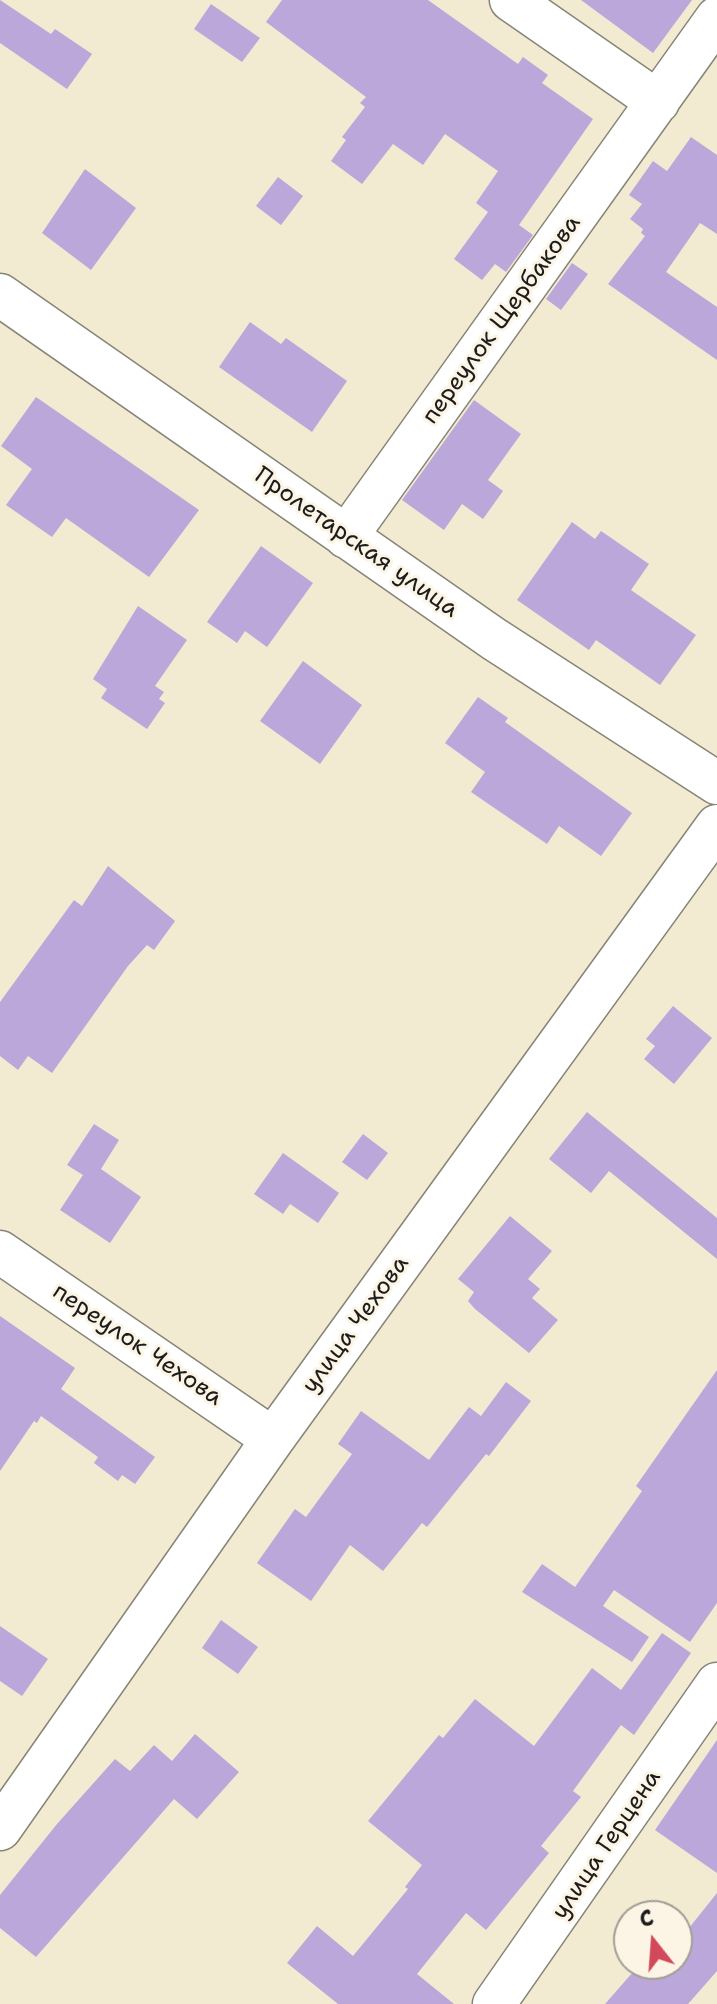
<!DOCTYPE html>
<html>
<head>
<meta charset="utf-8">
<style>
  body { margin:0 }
  #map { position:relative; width:717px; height:2004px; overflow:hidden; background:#f2ebd2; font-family:"Shantell Sans",sans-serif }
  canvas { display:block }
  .north { position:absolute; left:613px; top:1900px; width:80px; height:80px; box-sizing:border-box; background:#fcf5e5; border:2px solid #a29e95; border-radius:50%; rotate:343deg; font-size:22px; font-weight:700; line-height:32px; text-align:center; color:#1c1c1c }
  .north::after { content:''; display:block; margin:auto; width:28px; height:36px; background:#d1495b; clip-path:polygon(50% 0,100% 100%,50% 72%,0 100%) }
</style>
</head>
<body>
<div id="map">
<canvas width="717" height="2004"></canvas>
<div class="north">С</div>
</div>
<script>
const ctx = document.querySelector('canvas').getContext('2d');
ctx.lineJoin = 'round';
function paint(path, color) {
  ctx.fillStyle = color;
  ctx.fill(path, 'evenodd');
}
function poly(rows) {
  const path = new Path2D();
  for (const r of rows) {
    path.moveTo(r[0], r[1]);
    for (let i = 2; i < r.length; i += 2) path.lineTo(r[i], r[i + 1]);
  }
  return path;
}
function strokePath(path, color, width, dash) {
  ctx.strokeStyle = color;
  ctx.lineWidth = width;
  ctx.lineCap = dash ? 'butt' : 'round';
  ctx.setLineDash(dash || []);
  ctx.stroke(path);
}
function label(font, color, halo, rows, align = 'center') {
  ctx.font = font + ' "Shantell Sans",sans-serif';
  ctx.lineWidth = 6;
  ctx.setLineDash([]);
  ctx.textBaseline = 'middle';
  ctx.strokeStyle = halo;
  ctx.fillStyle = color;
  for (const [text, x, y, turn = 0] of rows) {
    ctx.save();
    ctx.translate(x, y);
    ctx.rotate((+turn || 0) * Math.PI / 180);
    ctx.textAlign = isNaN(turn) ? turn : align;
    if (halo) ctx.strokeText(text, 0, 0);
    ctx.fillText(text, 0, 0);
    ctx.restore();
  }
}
const building = poly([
  [0,0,51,34,55,29,92,54,67,89,0,43],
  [282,0,428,0,518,64,523,57,548,75,542,83,593,119,519,225,533,235,506,272,495,264,482,280,454,259,488,212,476,203,498,171,445,134,423,165,393,144,362,184,331,161,346,140,342,137,365,107,360,103,366,97,266,22],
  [581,0,692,0,653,53],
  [211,4,260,38,242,62,194,29],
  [691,137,717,155,717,234,700,223,666,272,717,307,717,360,608,284,645,236,641,233,643,229,630,219,642,204,629,195,653,161,667,171],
  [85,169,136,208,91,270,42,233],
  [278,177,303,196,281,225,256,206],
  [572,263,588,274,561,310,546,299],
  [250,322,281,344,286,338,347,381,312,432,219,367],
  [36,397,199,510,149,577,66,518,52,537,6,505,32,469,1,446],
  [474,400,521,434,488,480,503,491,483,519,462,504,444,530,402,500],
  [572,522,595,539,601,531,649,564,631,590,696,635,660,685,596,640,589,650,517,600],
  [261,546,313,583,267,647,245,631,237,643,207,622],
  [138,606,187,640,155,686,164,692,159,699,165,703,147,729,101,698,107,689,93,679],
  [303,661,362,705,320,764,260,721],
  [478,697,508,718,505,722,632,813,601,856,559,826,547,844,471,792,485,772,445,743],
  [108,866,175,921,154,950,147,945,128,966,52,1073,28,1056,18,1070,0,1056,0,1002,74,900,82,906],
  [673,1006,712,1038,674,1084,644,1059,655,1046,646,1039],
  [587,1112,717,1218,717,1259,609,1171,591,1193,549,1159],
  [94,1124,119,1140,101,1169,141,1197,110,1243,60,1210,83,1175,67,1165],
  [363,1134,388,1153,367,1180,342,1162],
  [283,1153,339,1193,318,1223,290,1204,283,1214,254,1194],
  [510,1216,552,1251,528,1279,540,1289,532,1298,558,1320,529,1353,475,1309,468,1301,474,1292,458,1279],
  [0,1316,75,1368,61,1389,155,1457,135,1484,122,1475,118,1481,94,1463,98,1457,41,1416,37,1423,34,1421,0,1471],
  [717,1370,717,1603,690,1642,614,1590,603,1606,649,1637,632,1662,522,1592,542,1564,575,1587,642,1491,636,1486],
  [506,1382,531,1401,489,1456,486,1454,427,1527,422,1523,383,1571,350,1545,311,1601,257,1563,295,1509,306,1517,352,1454,338,1444,361,1411,429,1460,469,1407,481,1416],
  [221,1620,258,1647,238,1674,202,1648],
  [0,1626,48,1659,22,1696,0,1681],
  [662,1633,691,1653,634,1735,621,1725,573,1791,581,1797,541,1846,549,1853,486,1930,466,1913,417,1974,454,2004,338,2004,287,1963,317,1926,353,1956,408,1889,405,1887,422,1865,368,1821,439,1735,443,1738,475,1699,534,1746,592,1668,621,1690],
  [195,1734,239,1772,197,1819,174,1799,36,1957,0,1928,0,1895,57,1824,115,1759,130,1771,154,1745,172,1761],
  [717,1740,717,1873,655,1830],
  [717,1893,717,1971,688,2004,605,2004,640,1964,677,1964,677,1943]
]);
const minor = poly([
  [511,0,658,102],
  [0,295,494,639,717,783],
  [346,537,717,18],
  [0,1252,273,1439],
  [0,1829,273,1439,717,826],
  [494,2004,717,1684]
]);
const streetNames = [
  ["переулок Щербакова",502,320,-54],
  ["Пролетарская улица",356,543,35],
  ["улица Чехова",356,1325,-54],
  ["переулок Чехова",137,1345,34],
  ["улица Герцена",607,1845,-56]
];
paint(building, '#bba7d9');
strokePath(minor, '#878477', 45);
strokePath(minor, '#fff', 42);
label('24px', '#1c1c1c', '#fcf5e5', streetNames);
</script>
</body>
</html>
